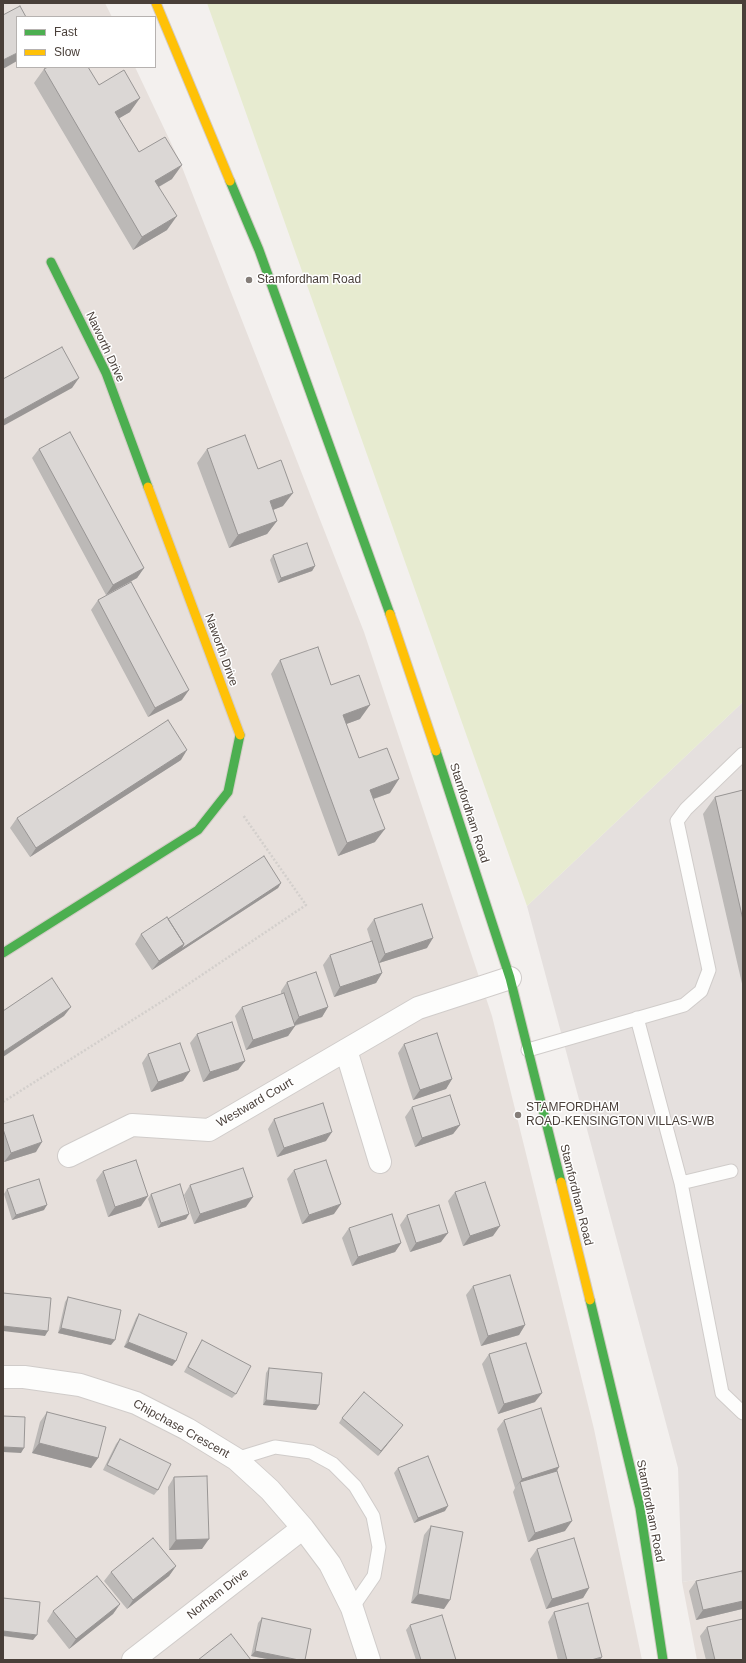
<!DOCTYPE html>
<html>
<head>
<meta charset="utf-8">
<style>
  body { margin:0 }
  #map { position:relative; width:746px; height:1663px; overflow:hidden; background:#f3f0ee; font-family:Arial,sans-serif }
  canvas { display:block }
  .frame { position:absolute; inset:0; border:4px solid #493f39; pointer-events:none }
  .legend { position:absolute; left:16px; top:16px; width:140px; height:52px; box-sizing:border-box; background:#fff; border:1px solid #b6b2b0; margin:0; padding:5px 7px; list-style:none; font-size:12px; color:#493f39 }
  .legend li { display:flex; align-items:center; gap:8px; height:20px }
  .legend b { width:20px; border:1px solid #b6b2b0 }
</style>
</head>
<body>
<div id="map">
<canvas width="746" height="1663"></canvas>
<div class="frame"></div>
<ul class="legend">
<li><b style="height:5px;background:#4caf50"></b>Fast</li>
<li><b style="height:5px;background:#ffc107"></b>Slow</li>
</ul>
</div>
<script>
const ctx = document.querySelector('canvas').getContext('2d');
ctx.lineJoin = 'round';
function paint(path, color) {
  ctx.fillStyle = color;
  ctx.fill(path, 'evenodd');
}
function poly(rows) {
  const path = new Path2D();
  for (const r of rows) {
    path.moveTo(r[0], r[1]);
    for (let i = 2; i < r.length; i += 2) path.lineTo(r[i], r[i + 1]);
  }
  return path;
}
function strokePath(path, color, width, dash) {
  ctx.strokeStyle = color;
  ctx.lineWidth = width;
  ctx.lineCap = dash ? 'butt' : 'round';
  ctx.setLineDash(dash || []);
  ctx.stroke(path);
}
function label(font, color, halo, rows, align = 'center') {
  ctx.font = font + ' Arial,sans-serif';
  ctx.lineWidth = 3;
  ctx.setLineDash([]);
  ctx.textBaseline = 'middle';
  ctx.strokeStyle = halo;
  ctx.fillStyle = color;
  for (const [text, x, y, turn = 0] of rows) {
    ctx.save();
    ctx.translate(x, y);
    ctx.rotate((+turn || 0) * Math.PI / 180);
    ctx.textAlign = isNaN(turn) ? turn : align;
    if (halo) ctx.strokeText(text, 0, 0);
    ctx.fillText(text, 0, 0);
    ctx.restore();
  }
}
const residential = poly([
  [3,3,105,3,112,17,17,17,17,67,135,67,180,162,364,632,492,1016,594,1429,642,1660,3,1660],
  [743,1572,743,1660,697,1660,682,1582]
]);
const industrial = poly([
  [743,702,743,1572,682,1582,678,1468,527,906]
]);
const green = poly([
  [207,3,743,3,743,702,527,906]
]);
const path = poly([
  [3,1102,169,997,306,905,243,815]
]);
const lane = poly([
  [637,1018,681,1183,731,1171],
  [528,1050,684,1005,701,991,709,970,677,821,686,809,743,754],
  [681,1183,722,1393,743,1413],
  [236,1459,275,1447,311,1452,333,1464,355,1486,373,1516,379,1547,374,1576,352,1608]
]);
const street = poly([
  [346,1050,380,1162],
  [69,1156,132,1125,209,1130,418,1008,510,978],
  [3,1377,24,1377,80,1385,136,1403,187,1429,236,1459,270,1490,303,1528,330,1564,352,1608,369,1660],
  [133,1660,303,1528]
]);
const fast = poly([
  [230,181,259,250,390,614],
  [51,262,106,373,148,487],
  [436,751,510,978,561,1182],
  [3,953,198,830,228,792,240,735],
  [590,1300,640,1508,663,1660]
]);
const slow = poly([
  [156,3,230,181],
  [148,487,240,735],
  [390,614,436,751],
  [561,1182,590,1300]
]);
const wall = poly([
  [44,69,99,85,130,112,119,118,139,152,172,179,159,187,167,230,133,250,34,83],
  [39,449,144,568,137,578,106,595,32,458],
  [207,449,258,469,283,506,273,510,277,521,267,534,229,548,197,463],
  [273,555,315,566,312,571,278,583,270,560],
  [98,600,182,700,148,717,91,610],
  [280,660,331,685,360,719,346,724,359,758,390,793,374,799,375,842,338,856,271,674],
  [181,760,30,857,10,828,17,818],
  [743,790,743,988,703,814,715,797],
  [281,883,278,888,152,970,135,944,141,934,168,919],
  [374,919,427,948,379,963,382,973,376,983,334,997,323,965,330,955,371,942,367,929],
  [287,982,328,1007,322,1017,295,1026,288,1036,246,1050,235,1016,242,1007,281,994,281,991],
  [197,1034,245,1061,238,1070,203,1082,190,1043],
  [404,1044,452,1079,446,1089,413,1100,398,1053],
  [148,1054,190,1071,183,1081,151,1092,142,1063],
  [412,1107,460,1125,453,1134,415,1147,405,1117],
  [274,1119,326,1141,277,1157,268,1129],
  [3,1124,36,1152,4,1162,3,1159],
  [294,1170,334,1214,302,1224,287,1179],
  [103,1171,141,1206,108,1217,96,1180],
  [190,1185,246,1207,194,1224,184,1195],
  [7,1189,44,1210,12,1220,4,1194],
  [455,1192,493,1236,463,1246,448,1201],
  [151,1194,186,1219,158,1228,148,1199],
  [407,1215,441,1242,410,1252,400,1225],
  [349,1228,401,1243,395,1252,352,1266,342,1238],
  [473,1286,525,1325,519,1335,481,1346,466,1295],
  [68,1297,111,1345,58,1333,65,1302],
  [139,1314,176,1361,172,1366,124,1347,136,1318],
  [202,1340,236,1394,232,1398,184,1372,199,1345],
  [489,1354,535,1402,498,1414,482,1364],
  [269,1368,319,1405,316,1410,263,1405,266,1373],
  [47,1412,98,1458,91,1468,32,1453,40,1422],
  [342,1418,403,1425,378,1456,339,1423],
  [504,1420,559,1467,556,1472,565,1531,528,1542,513,1492,515,1488,497,1429],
  [120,1439,158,1490,154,1495,103,1470,116,1444],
  [398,1468,445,1511,414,1523,394,1473],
  [174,1477,202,1549,169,1550,168,1487],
  [431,1526,444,1609,411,1603,424,1535],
  [537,1549,589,1588,583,1598,546,1609,530,1559],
  [176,1566,169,1576,127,1609,104,1581,111,1572],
  [743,1577,743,1607,742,1609,696,1620,689,1591,696,1581],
  [120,1604,113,1614,69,1649,47,1621,53,1611],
  [554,1612,600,1660,558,1660,548,1622],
  [262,1618,305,1660,273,1660,251,1656,258,1623],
  [410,1625,456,1660,416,1660,406,1630],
  [707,1627,743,1660,706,1660,700,1636]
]);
const shadedWall = poly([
  [17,53,17,61,3,69,3,60],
  [140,98,130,112,106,126,115,112],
  [182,165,172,179,146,194,155,181],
  [177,216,167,230,133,250,142,237],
  [79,378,72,388,3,426,3,420],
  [293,493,283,506,260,515,270,501],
  [277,521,267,534,229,548,238,535],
  [315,566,312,571,278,583,281,578],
  [144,568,137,578,106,595,113,585],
  [189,690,182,700,148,717,155,708],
  [370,705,360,719,333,729,343,715],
  [187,750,181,760,30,857,36,848],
  [399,779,390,793,361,803,370,790],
  [385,829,375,842,338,856,347,843],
  [281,883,278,888,152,970,159,961,184,944],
  [433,938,427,948,379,963,385,954],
  [382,973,376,983,334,997,340,987],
  [71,1007,64,1016,3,1057,3,1052],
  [328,1007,322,1017,292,1026,299,1017],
  [295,1026,288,1036,246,1050,253,1040],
  [245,1061,238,1070,203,1082,210,1072],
  [190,1071,183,1081,151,1092,158,1082],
  [452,1079,446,1089,413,1100,420,1090],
  [460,1125,453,1134,415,1147,422,1138],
  [332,1132,326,1141,277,1157,284,1148],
  [42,1142,36,1152,4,1162,11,1153],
  [148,1196,141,1206,108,1217,115,1207],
  [253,1197,246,1207,194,1224,200,1214],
  [341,1204,334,1214,302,1224,309,1215],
  [47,1205,44,1210,12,1220,16,1215],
  [189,1214,186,1219,158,1228,161,1223],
  [500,1226,493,1236,463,1246,470,1236],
  [448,1233,441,1242,410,1252,416,1243],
  [401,1243,395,1252,352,1266,358,1257],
  [525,1325,519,1335,481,1346,488,1336],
  [3,1326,48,1331,45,1336,3,1331],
  [61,1328,115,1340,111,1345,58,1333],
  [128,1342,176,1361,172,1366,124,1347],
  [542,1393,535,1402,498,1414,504,1404],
  [266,1400,319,1405,316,1410,263,1405],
  [403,1425,399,1430,378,1456,381,1451],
  [39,1443,98,1458,91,1468,32,1453],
  [3,1447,24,1448,21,1453,3,1452],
  [559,1467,553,1477,520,1482,515,1488,522,1479],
  [448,1506,445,1511,414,1523,418,1518],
  [572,1521,565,1531,528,1542,535,1533],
  [209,1539,202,1549,169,1550,176,1540],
  [176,1566,169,1576,127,1609,133,1600],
  [589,1588,583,1598,546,1609,552,1599],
  [418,1594,450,1600,444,1609,411,1603],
  [743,1601,743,1607,742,1609,696,1620,703,1610],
  [120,1604,113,1614,69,1649,76,1639],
  [3,1631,37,1635,33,1640,3,1636],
  [255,1651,299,1660,273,1660,251,1656],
  [602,1657,600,1660,591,1660]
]);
const building = poly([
  [20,6,26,17,17,17,17,53,3,60,3,15,20,6],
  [48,67,88,67,99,85,124,70,140,98,115,112,139,152,165,137,182,165,155,181,177,216,142,237,44,69,48,67],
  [62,347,79,378,3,420,3,379,62,347],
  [70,432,144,568,113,585,39,449,70,432],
  [245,435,258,469,281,460,293,493,270,501,277,521,238,535,207,449,245,435],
  [307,543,315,566,281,578,273,555,307,543],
  [131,582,189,690,155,708,98,600,131,582],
  [318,647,331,685,359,675,370,705,343,715,359,758,387,748,399,779,370,790,385,829,347,843,280,660,318,647],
  [168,720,187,750,36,848,17,818,168,720],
  [743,790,743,920,715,797,743,790],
  [264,856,281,883,181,949,184,944,168,919,264,856],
  [422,904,433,938,385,954,374,919,422,904],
  [167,917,184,944,159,961,141,934,167,917],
  [372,941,382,973,340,987,330,955,372,941],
  [316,972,328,1007,299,1017,287,982,316,972],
  [52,978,71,1007,3,1052,3,1011,52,978],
  [284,993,295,1026,253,1040,242,1007,284,993],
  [232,1022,245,1061,210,1072,197,1034,232,1022],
  [437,1033,452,1079,420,1090,404,1044,437,1033],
  [180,1043,190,1071,158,1082,148,1054,180,1043],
  [450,1095,460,1125,422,1138,412,1107,450,1095],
  [323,1103,332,1132,284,1148,274,1119,323,1103],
  [33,1115,42,1142,11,1153,3,1129,3,1124,33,1115],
  [136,1160,148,1196,115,1207,103,1171,136,1160],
  [326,1160,341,1204,309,1215,294,1170,326,1160],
  [243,1168,253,1197,200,1214,190,1185,243,1168],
  [39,1179,47,1205,16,1215,7,1189,39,1179],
  [485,1182,500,1226,470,1236,455,1192,485,1182],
  [180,1184,189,1214,161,1223,151,1194,180,1184],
  [439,1205,448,1233,416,1243,407,1215,439,1205],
  [392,1214,401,1243,358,1257,349,1228,392,1214],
  [510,1275,525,1325,488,1336,473,1286,510,1275],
  [3,1293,51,1298,48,1331,3,1326,3,1293],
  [68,1297,121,1310,115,1340,61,1328,68,1297],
  [139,1314,187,1333,176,1361,128,1342,139,1314],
  [202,1340,251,1366,236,1394,188,1367,202,1340],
  [526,1343,542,1393,504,1404,489,1354,526,1343],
  [269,1368,322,1373,319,1405,266,1400,269,1368],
  [364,1392,403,1425,381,1451,342,1418,364,1392],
  [541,1408,559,1467,522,1479,504,1420,541,1408],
  [47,1412,106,1427,98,1458,39,1443,47,1412],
  [3,1416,25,1417,24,1448,3,1447,3,1416],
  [120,1439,171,1464,158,1490,107,1465,120,1439],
  [428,1456,448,1506,418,1518,398,1468,428,1456],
  [557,1471,572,1521,535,1533,520,1482,557,1471],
  [207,1476,209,1539,176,1540,174,1477,207,1476],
  [431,1526,463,1532,450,1600,418,1594,431,1526],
  [153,1538,176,1566,133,1600,111,1572,153,1538],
  [574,1538,589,1588,552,1599,537,1549,574,1538],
  [742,1571,743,1577,743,1601,703,1610,696,1581,742,1571],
  [97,1576,120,1604,76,1639,53,1611,97,1576],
  [3,1598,40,1602,37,1635,3,1631,3,1598],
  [588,1603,602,1657,591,1660,567,1660,554,1612,588,1603],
  [442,1615,456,1660,421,1660,410,1625,442,1615],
  [262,1618,311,1629,305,1660,299,1660,255,1651,262,1618],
  [743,1619,743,1660,715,1660,707,1627,743,1619],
  [231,1634,251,1660,198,1660,231,1634]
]);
const markers = [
  [249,280,4,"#847d78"],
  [518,1115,4,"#847d78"]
];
const poiNames = [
  ["Stamfordham Road",257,280],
  ["STAMFORDHAM",526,1108],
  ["ROAD-KENSINGTON VILLAS-W/B",526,1122]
];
const streetNames = [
  ["Naworth Drive",105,347,65],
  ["Naworth Drive",221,650,70],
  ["Stamfordham Road",469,813,72],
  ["Westward Court",255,1103,-30],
  ["Stamfordham Road",576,1195,76],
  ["Chipchase Crescent",181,1429,29],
  ["Stamfordham Road",650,1511,79],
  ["Norham Drive",218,1594,-38]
];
paint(residential, '#e7e0dc');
paint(industrial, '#e5e0de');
paint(green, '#e7ebd0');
strokePath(lane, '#d0ccca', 15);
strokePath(street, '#d0ccca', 24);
strokePath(fast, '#d3ccc6', 11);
strokePath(slow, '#d3ccc6', 11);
strokePath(path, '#d3cfcc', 2.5, [2, 2]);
strokePath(lane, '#fdfdfc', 13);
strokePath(street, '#fdfdfc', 22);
strokePath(fast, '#4caf50', 9);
strokePath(slow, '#ffc107', 9);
paint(wall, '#bcb9b7');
paint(shadedWall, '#999695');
paint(building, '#dbd7d5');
strokePath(building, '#999695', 1);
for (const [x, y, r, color] of markers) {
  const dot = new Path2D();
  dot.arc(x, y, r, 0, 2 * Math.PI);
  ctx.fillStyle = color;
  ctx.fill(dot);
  strokePath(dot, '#fff', 1.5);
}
label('12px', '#493f39', '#fff', poiNames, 'left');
label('12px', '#493f39', '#fff', streetNames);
</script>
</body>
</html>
